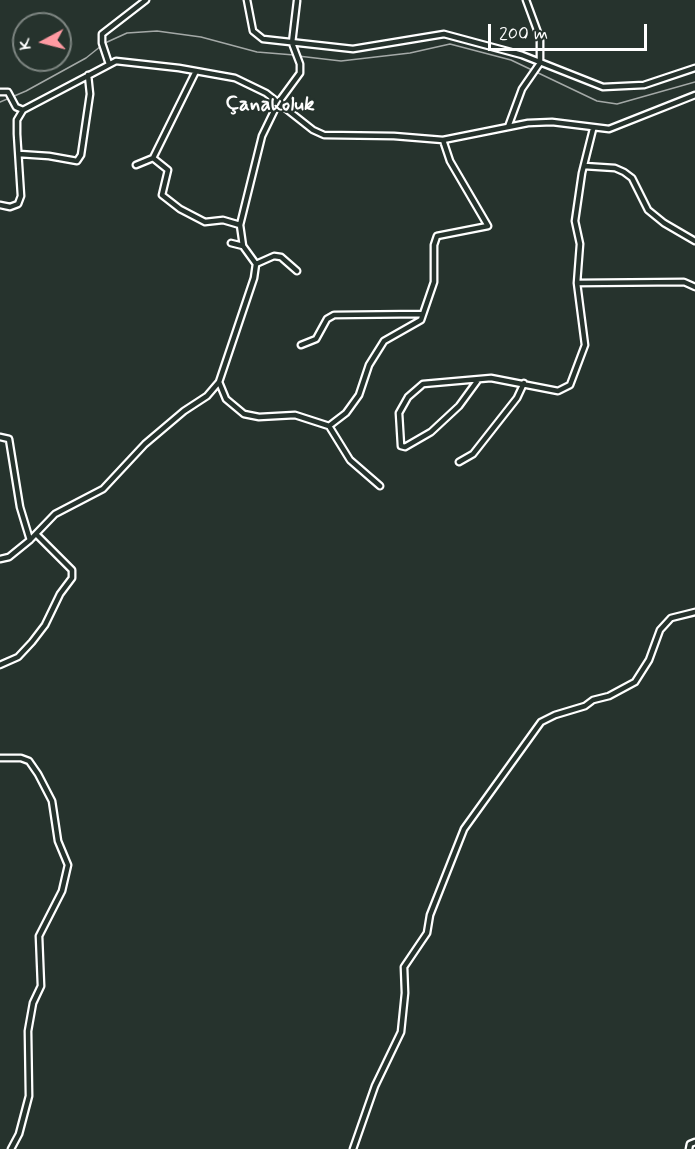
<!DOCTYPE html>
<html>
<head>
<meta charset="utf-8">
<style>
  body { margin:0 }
  #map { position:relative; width:695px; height:1149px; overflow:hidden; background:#26332d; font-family:Mynerve,sans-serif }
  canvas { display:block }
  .north { position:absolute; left:12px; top:12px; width:60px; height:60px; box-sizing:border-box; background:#26332d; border:2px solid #7d8581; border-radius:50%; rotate:263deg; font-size:16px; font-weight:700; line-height:24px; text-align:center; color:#fff }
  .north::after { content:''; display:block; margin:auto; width:21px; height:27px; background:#ff9aa2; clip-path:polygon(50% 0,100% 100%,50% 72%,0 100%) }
  .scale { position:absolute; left:488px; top:24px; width:159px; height:27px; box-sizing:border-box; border:3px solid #fff; border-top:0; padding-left:8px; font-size:18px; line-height:21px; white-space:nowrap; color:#fff; -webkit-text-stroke:4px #26332d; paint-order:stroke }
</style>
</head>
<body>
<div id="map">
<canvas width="695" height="1149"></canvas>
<div class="north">K</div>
<div class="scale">200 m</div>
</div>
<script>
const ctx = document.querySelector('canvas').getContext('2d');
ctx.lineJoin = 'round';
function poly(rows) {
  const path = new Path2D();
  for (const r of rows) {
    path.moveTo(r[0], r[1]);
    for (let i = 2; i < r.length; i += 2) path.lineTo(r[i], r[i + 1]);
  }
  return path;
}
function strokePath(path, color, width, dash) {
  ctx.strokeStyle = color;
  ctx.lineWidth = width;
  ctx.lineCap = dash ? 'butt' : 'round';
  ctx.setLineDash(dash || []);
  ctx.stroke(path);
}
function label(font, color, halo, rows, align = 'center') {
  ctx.font = font + ' Mynerve,sans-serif';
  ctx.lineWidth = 4.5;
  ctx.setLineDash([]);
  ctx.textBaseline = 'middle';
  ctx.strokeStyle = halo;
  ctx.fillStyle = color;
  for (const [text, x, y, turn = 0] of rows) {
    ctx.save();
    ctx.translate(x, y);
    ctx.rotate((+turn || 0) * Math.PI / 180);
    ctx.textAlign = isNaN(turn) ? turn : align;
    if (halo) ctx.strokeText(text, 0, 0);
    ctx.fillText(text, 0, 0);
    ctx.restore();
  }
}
const stream = poly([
  [105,43,127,33,157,31,201,37,257,52,294,55],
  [298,56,341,61,410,53,450,44,511,60,597,101,617,104,695,82],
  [0,102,26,91,86,58,101,46]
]);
const minor = poly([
  [247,0,253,31,263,39,353,49,444,34,522,55,603,87,644,85,695,68],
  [109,64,102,43,102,34,146,0],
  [196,71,153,158,168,170,162,195,180,209,205,222,223,220,240,225],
  [0,92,8,92,16,107,23,110],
  [508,127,522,89,540,63,540,38,526,0],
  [19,154,49,156,77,161,81,155,90,94,88,75],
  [136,165,153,158],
  [584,166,615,168,624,172,632,178,648,210,664,223,695,241],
  [0,205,10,207,18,204,21,196,17,134,17,120,23,110,116,61,179,68,235,78,266,93,313,130,324,135,394,136,443,140,528,123,552,122,609,129,695,95],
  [231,243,243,246],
  [256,264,274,256,281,257,297,271],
  [577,283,684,282,695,287],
  [301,345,316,339,327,319,334,315,423,314],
  [478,380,459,406,431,432,405,447,401,446,399,413,408,397,423,384,491,378,558,391,570,385,585,345,577,283,580,244,575,221,582,173,593,129],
  [219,382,226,399,244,414,259,417,295,415,329,426,350,460,380,486],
  [329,426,346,413,359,395,369,365,384,341,421,320,434,282,434,245,437,236,488,226,450,161,443,140],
  [0,437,9,439,20,507,30,540],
  [459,462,473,454,517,398,524,383],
  [0,559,9,557,30,540,55,514,103,489,145,444,184,411,207,396,219,382,254,278,256,264,243,246,240,225,262,136,278,103,300,73,300,64,292,43,297,1],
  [0,665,18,657,32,642,45,625,60,594,72,578,72,570,36,534],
  [0,758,21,758,29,761,38,774,52,801,58,841,68,865,62,891,39,936,41,986,33,1003,28,1031,29,1096,19,1134,11,1149],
  [353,1149,375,1086,401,1032,405,993,404,967,427,933,430,915,464,829,541,722,555,715,585,706,593,700,609,696,635,682,649,660,660,630,671,618,695,612],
  [689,1149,690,1144,695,1142]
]);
const quarterNames = [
  ["Çanakoluk",270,106]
];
strokePath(stream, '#a4a9a7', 1.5);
strokePath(minor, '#fff', 9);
strokePath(minor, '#26332d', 4.5);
label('bold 21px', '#fff', '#26332d', quarterNames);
</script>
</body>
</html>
